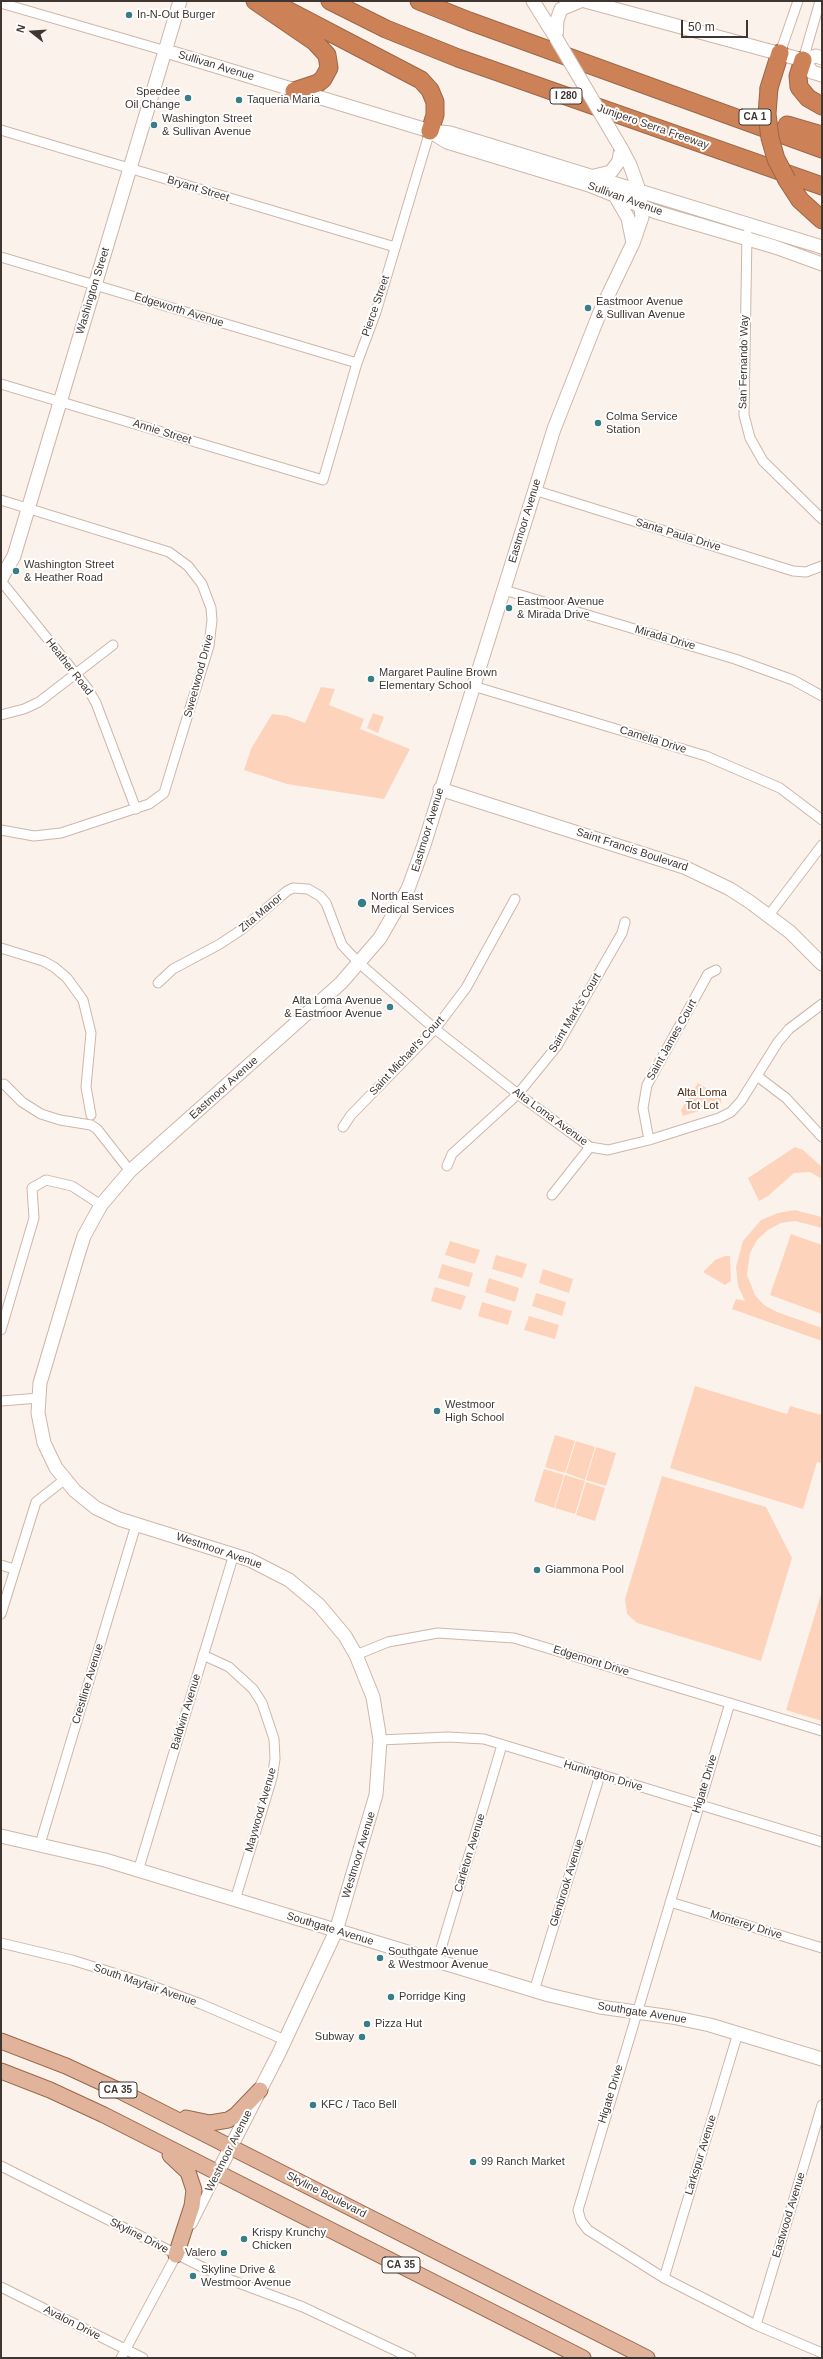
<!DOCTYPE html>
<html>
<head>
<meta charset="utf-8">
<style>
  body { margin:0 }
  #map { position:relative; width:823px; height:2359px; overflow:hidden; background:#fcf2ec; font-family:Helvetica,sans-serif }
  canvas { display:block }
  .frame { position:absolute; inset:0; border:2px solid #403631; pointer-events:none }
  .north { position:absolute; left:12px; top:12px; width:40px; height:40px; -webkit-text-stroke:3px #fff; paint-order:stroke; rotate:287deg; font-size:11px; font-weight:700; line-height:16px; text-align:center; color:#403631 }
  .north::after { content:''; display:block; margin:auto; width:14px; height:18px; background:#403631; clip-path:polygon(50% 0,100% 100%,50% 72%,0 100%) }
  .scale { position:absolute; left:681px; top:20px; width:67px; height:18px; box-sizing:border-box; border:2px solid #403631; border-top:0; padding-left:5px; font-size:12px; line-height:14px; white-space:nowrap; color:#403631; -webkit-text-stroke:3px #fff; paint-order:stroke }
</style>
</head>
<body>
<div id="map">
<canvas width="823" height="2359"></canvas>
<div class="frame"></div>
<div class="north">N</div>
<div class="scale">50 m</div>
</div>
<script>
const ctx = document.querySelector('canvas').getContext('2d');
ctx.lineJoin = 'round';
function paint(path, color) {
  ctx.fillStyle = color;
  ctx.fill(path, 'evenodd');
}
function poly(rows) {
  const path = new Path2D();
  for (const r of rows) {
    path.moveTo(r[0], r[1]);
    for (let i = 2; i < r.length; i += 2) path.lineTo(r[i], r[i + 1]);
  }
  return path;
}
function strokePath(path, color, width, dash) {
  ctx.strokeStyle = color;
  ctx.lineWidth = width;
  ctx.lineCap = dash ? 'butt' : 'round';
  ctx.setLineDash(dash || []);
  ctx.stroke(path);
}
function label(font, color, halo, rows, align = 'center') {
  ctx.font = font + ' Helvetica,sans-serif';
  ctx.lineWidth = 4;
  ctx.setLineDash([]);
  ctx.textBaseline = 'middle';
  ctx.strokeStyle = halo;
  ctx.fillStyle = color;
  for (const [text, x, y, turn = 0] of rows) {
    ctx.save();
    ctx.translate(x, y);
    ctx.rotate((+turn || 0) * Math.PI / 180);
    ctx.textAlign = isNaN(turn) ? turn : align;
    if (halo) ctx.strokeText(text, 0, 0);
    ctx.fillText(text, 0, 0);
    ctx.restore();
  }
}
const green = poly([
  [321,687,335,689,329,705,364,719,360,729,410,749,384,799,287,784,244,770,251,749,272,714,287,716,305,723],
  [373,713,384,717,378,733,367,728],
  [698,1083,721,1097,721,1104,683,1116,681,1110],
  [795,1147,803,1150,822,1167,822,1179,810,1172,794,1173,768,1196,759,1201,748,1178],
  [795,1210,822,1217,822,1228,795,1221,781,1223,768,1230,757,1240,750,1253,747,1275,755,1295,764,1305,777,1312,822,1328,822,1341,732,1309,736,1299,745,1301,738,1286,736,1267,743,1241,761,1220,778,1213],
  [791,1234,822,1245,822,1314,770,1295],
  [450,1241,480,1250,475,1264,445,1255],
  [496,1255,527,1264,522,1278,492,1269],
  [725,1256,730,1256,731,1281,725,1285,703,1272,715,1260],
  [442,1264,473,1273,469,1287,438,1278],
  [543,1269,573,1279,569,1293,539,1283],
  [489,1278,519,1288,515,1302,485,1292],
  [435,1287,466,1296,461,1310,431,1301],
  [536,1293,566,1302,562,1316,532,1306],
  [482,1302,512,1311,508,1325,478,1316],
  [529,1316,559,1325,555,1339,524,1330],
  [695,1386,787,1414,790,1406,822,1415,822,1459,821,1463,817,1462,803,1509,670,1468],
  [555,1435,575,1441,565,1473,545,1467],
  [576,1441,595,1447,585,1480,566,1473],
  [596,1447,616,1453,606,1486,586,1480],
  [544,1469,564,1475,554,1508,534,1501],
  [565,1475,585,1481,575,1514,555,1508],
  [662,1476,766,1507,792,1558,761,1661,637,1623,627,1614,625,1599],
  [586,1482,605,1488,595,1521,576,1515],
  [822,1591,822,1721,786,1710]
]);
const street = poly([
  [1,3,166,51],
  [780,53,798,1],
  [803,60,820,1],
  [1,130,395,247],
  [747,234,744,415,750,438,763,461,822,519],
  [1,257,357,363],
  [1,384,323,480,357,363,376,312,430,131],
  [534,490,793,571,806,572,822,566],
  [1,500,169,552,188,566,202,584,211,608,212,620,209,646,164,793,149,804,61,833,34,836,1,830],
  [1,581,88,689,96,703,136,809],
  [504,590,735,659,793,680,822,696],
  [473,686,706,756,780,788,822,820],
  [1,715,24,709,39,702,113,645],
  [769,915,822,845],
  [1,948,43,961,54,967,67,978,83,1000,91,1033,86,1087,91,1115],
  [158,983,173,969,220,944,241,930,287,891,293,888,308,889,320,896,326,903,342,945,359,963,435,1029,518,1094,590,1147,608,1150,649,1140,719,1118,731,1112,741,1101,778,1042,789,1029,822,1004],
  [757,1076,786,1098,822,1137],
  [4,1084,22,1102,41,1114,60,1120,91,1125,97,1129,130,1171],
  [343,1127,351,1115,435,1029,466,988,515,899],
  [649,1140,643,1108,647,1085,708,974,716,970],
  [447,1166,452,1154,518,1094,557,1046,622,933,625,922],
  [552,1195,590,1147],
  [1,1330,34,1218,32,1188,46,1180,72,1186,101,1205],
  [1,1401,39,1398],
  [1,1565,14,1569],
  [1,1614,36,1502,64,1480],
  [203,1655,229,1667,253,1689,262,1703,274,1739,275,1759,272,1778,235,1900],
  [356,1655,388,1642,438,1633,514,1638,822,1731],
  [730,1703,578,2210,581,2221,588,2230,664,2278,756,2325,822,2353],
  [380,1740,448,1737,484,1739,822,1842],
  [40,1844,136,1525],
  [138,1871,234,1554],
  [670,1902,822,1948],
  [1,1943,72,1960,139,1981,201,2004,285,2040],
  [437,1962,502,1745],
  [534,1991,600,1775],
  [1,2166,220,2276,303,2307,411,2358],
  [192,2224,218,2172],
  [664,2278,738,2033],
  [1,2287,143,2358],
  [756,2325,822,2105],
  [121,2358,178,2252]
]);
const secondary = poly([
  [533,1,556,38],
  [585,1,803,60,816,56,822,58],
  [556,38,557,20,561,9,580,1],
  [166,51,430,131,450,133,822,247],
  [803,60,812,72,822,75],
  [431,132,447,142,589,185,656,212,775,247,822,264],
  [594,176,611,172,619,161,621,148],
  [614,194,628,218,633,243],
  [1,579,14,556,180,1],
  [440,789,684,867,730,889,750,902,790,932,822,964],
  [1,1836,105,1860,549,1995,600,2007,672,2017,710,2025,822,2059],
  [218,2172,279,2053,336,1931,376,1795,380,1740,373,1697,356,1655,345,1636,319,1605,289,1580,250,1560,119,1519,96,1508,75,1491,56,1468,44,1443,38,1413,40,1383,78,1255,84,1236,101,1205,130,1171,341,983,380,938,408,889,424,845,554,429,600,312,633,243,642,217,639,190,630,165,621,148]
]);
const primary = poly([
  [1,2041,66,2066,120,2091,647,2358],
  [1,2071,50,2090,104,2115,583,2358],
  [186,2118,210,2123,228,2120,236,2115,260,2090],
  [170,2155,188,2172,194,2190,192,2206,176,2255]
]);
const highway = poly([
  [255,1,315,42,327,55,329,68,323,79,318,83,294,91],
  [270,1,421,80,430,90,435,102,435,115,430,131],
  [330,1,386,29,458,58,822,186],
  [419,1,469,21,822,149],
  [803,60,798,76,799,87,808,98,822,106],
  [769,88,780,53],
  [787,125,822,135],
  [787,180,800,200,822,220]
]);
const secondaryBridge = poly([
  [556,38,621,148]
]);
const highwayBridge = poly([
  [769,88,767,114,770,138,776,159,787,180]
]);
const markers = [
  [129,15,4,"#377e86"],
  [188,98,4,"#377e86"],
  [239,100,4,"#377e86"],
  [154,125,4,"#377e86"],
  [588,308,4,"#377e86"],
  [598,423,4,"#377e86"],
  [16,571,4,"#377e86"],
  [509,608,4,"#377e86"],
  [371,679,4,"#377e86"],
  [362,903,5,"#377e86"],
  [390,1007,4,"#377e86"],
  [437,1411,4,"#377e86"],
  [537,1570,4,"#377e86"],
  [380,1958,4,"#377e86"],
  [391,1997,4,"#377e86"],
  [367,2024,4,"#377e86"],
  [362,2037,4,"#377e86"],
  [313,2105,4,"#377e86"],
  [473,2162,4,"#377e86"],
  [244,2239,4,"#377e86"],
  [224,2253,4,"#377e86"],
  [193,2276,4,"#377e86"]
];
const shields = [
  [566,96,32],
  [755,117,32],
  [118,2090,38],
  [401,2265,38]
];
const shieldNames = [
  ["I 280",566,96],
  ["CA 1",755,117],
  ["CA 35",118,2090],
  ["CA 35",401,2265]
];
const poiNames = [
  ["In-N-Out Burger",137,15],
  ["Speedee",180,92,"right"],
  ["Oil Change",180,105,"right"],
  ["Taqueria Maria",247,100],
  ["Washington Street",162,119],
  ["& Sullivan Avenue",162,132],
  ["Eastmoor Avenue",596,302],
  ["& Sullivan Avenue",596,315],
  ["Colma Service",606,417],
  ["Station",606,430],
  ["Washington Street",24,565],
  ["& Heather Road",24,578],
  ["Eastmoor Avenue",517,602],
  ["& Mirada Drive",517,615],
  ["Margaret Pauline Brown",379,673],
  ["Elementary School",379,686],
  ["North East",371,897],
  ["Medical Services",371,910],
  ["Alta Loma Avenue",382,1001,"right"],
  ["& Eastmoor Avenue",382,1014,"right"],
  ["Westmoor",445,1405],
  ["High School",445,1418],
  ["Giammona Pool",545,1570],
  ["Southgate Avenue",388,1952],
  ["& Westmoor Avenue",388,1965],
  ["Porridge King",399,1997],
  ["Pizza Hut",375,2024],
  ["Subway",354,2037,"right"],
  ["KFC / Taco Bell",321,2105],
  ["99 Ranch Market",481,2162],
  ["Krispy Krunchy",252,2233],
  ["Chicken",252,2246],
  ["Valero",216,2253,"right"],
  ["Skyline Drive &",201,2270],
  ["Westmoor Avenue",201,2283]
];
const streetNames = [
  ["Sullivan Avenue",216,66,17],
  ["Junipero Serra Freeway",653,127,19],
  ["Bryant Street",198,189,17],
  ["Sullivan Avenue",625,199,20],
  ["Washington Street",93,291,-73],
  ["Pierce Street",376,306,-71],
  ["Edgeworth Avenue",179,310,17],
  ["San Fernando Way",744,362,-89],
  ["Annie Street",162,432,17],
  ["Eastmoor Avenue",525,521,-73],
  ["Santa Paula Drive",678,535,17],
  ["Mirada Drive",665,638,16],
  ["Heather Road",69,667,52],
  ["Sweetwood Drive",199,676,-75],
  ["Camelia Drive",653,740,17],
  ["Eastmoor Avenue",428,830,-73],
  ["Saint Francis Boulevard",632,850,18],
  ["Zita Manor",261,913,-40],
  ["Saint Mark's Court",575,1013,-59],
  ["Saint James Court",672,1040,-61],
  ["Saint Michael's Court",407,1056,-47],
  ["Eastmoor Avenue",224,1088,-42],
  ["Alta Loma Avenue",550,1117,36],
  ["Westmoor Avenue",219,1551,19],
  ["Edgemont Drive",591,1661,17],
  ["Crestline Avenue",88,1684,-73],
  ["Baldwin Avenue",186,1712,-73],
  ["Huntington Drive",603,1776,17],
  ["Higate Drive",705,1784,-73],
  ["Maywood Avenue",261,1810,-74],
  ["Carleton Avenue",470,1853,-73],
  ["Westmoor Avenue",359,1855,-73],
  ["Glenbrook Avenue",567,1883,-73],
  ["Monterey Drive",746,1925,17],
  ["Southgate Avenue",330,1929,17],
  ["South Mayfair Avenue",145,1985,19],
  ["Southgate Avenue",642,2013,9],
  ["Higate Drive",611,2094,-73],
  ["Westmoor Avenue",229,2151,-63],
  ["Larkspur Avenue",701,2155,-73],
  ["Skyline Boulevard",326,2195,27],
  ["Eastwood Avenue",789,2215,-73],
  ["Skyline Drive",139,2236,27],
  ["Avalon Drive",72,2323,27]
];
const parkNames = [
  ["Alta Loma",702,1093],
  ["Tot Lot",702,1106]
];
paint(green, '#fed3bc');
strokePath(street, '#ceb6a9', 11);
strokePath(secondary, '#ceb6a9', 15);
strokePath(primary, '#9b6749', 17);
strokePath(highway, '#9b6749', 19);
strokePath(street, '#fff', 9);
strokePath(secondary, '#fff', 13);
strokePath(primary, '#e0b39a', 15);
strokePath(highway, '#cc8156', 17);
strokePath(secondaryBridge, '#ceb6a9', 15, []);
strokePath(highwayBridge, '#9b6749', 19, []);
strokePath(secondaryBridge, '#fff', 13);
strokePath(highwayBridge, '#cc8156', 17);
for (const [x, y, r, color] of markers) {
  const dot = new Path2D();
  dot.arc(x, y, r, 0, 2 * Math.PI);
  ctx.fillStyle = color;
  ctx.fill(dot);
  strokePath(dot, '#fff', 1.5);
}
for (const [x, y, w] of shields) {
  const box = new Path2D();
  box.roundRect(x - w / 2, y - 8, w, 16, 3);
  ctx.fillStyle = '#fff';
  ctx.fill(box);
  strokePath(box, '#403631', 1);
}
label('bold 10px', '#403631', null, shieldNames);
label('11px', '#403631', '#fff', poiNames, 'left');
label('11px', '#403631', '#fff', streetNames);
label('11px', '#4e2810', '#fff', parkNames);
</script>
</body>
</html>
